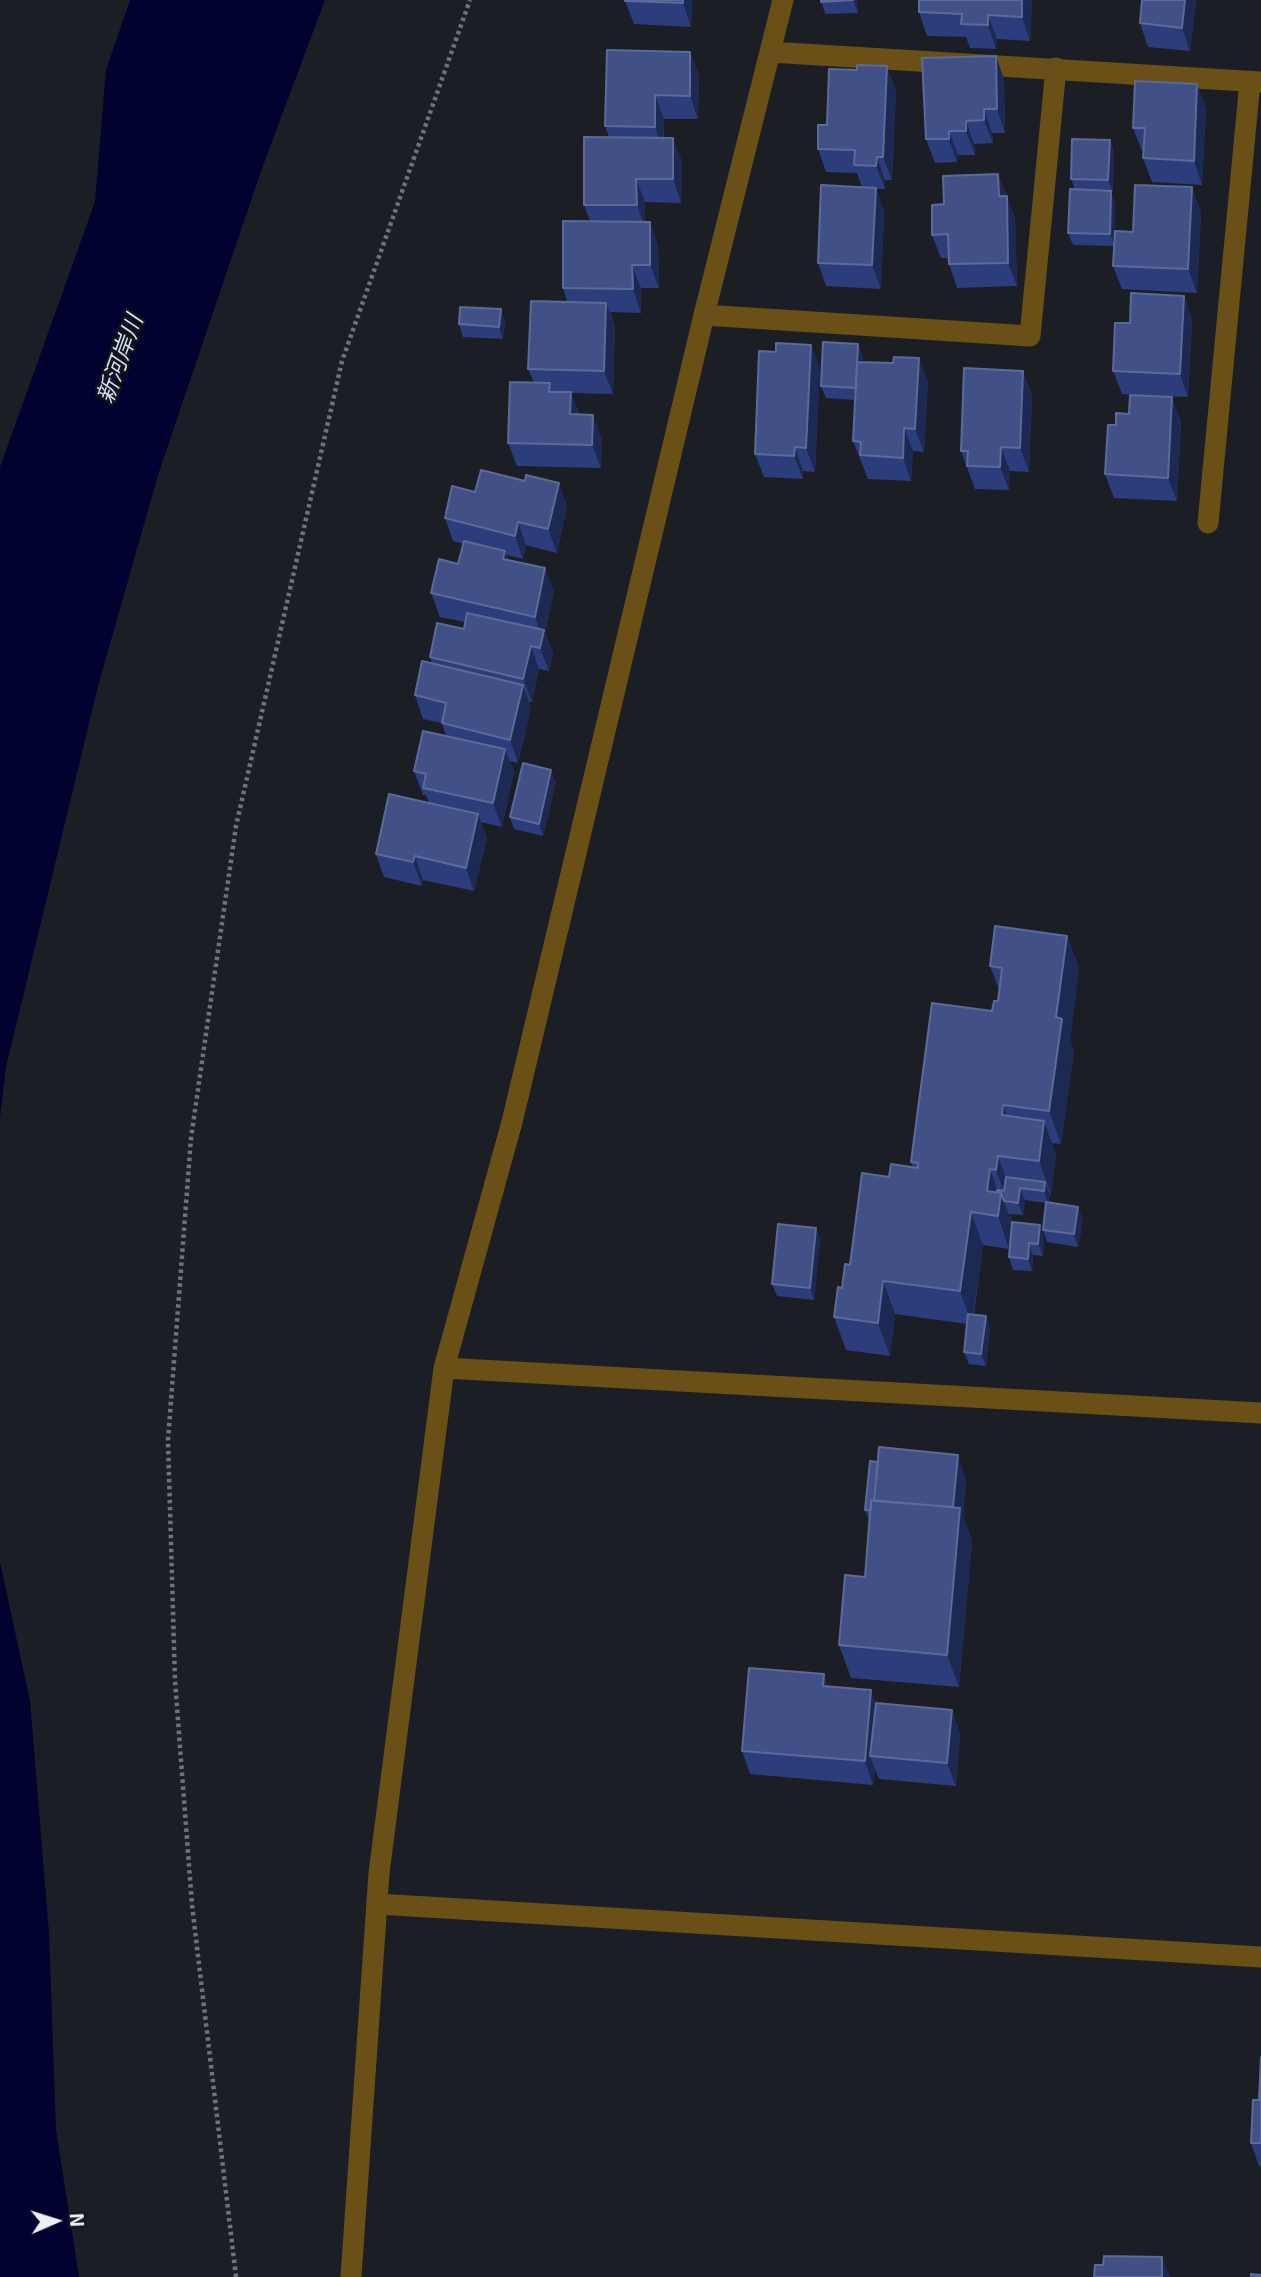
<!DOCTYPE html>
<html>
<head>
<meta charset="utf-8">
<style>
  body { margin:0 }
  #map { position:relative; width:1261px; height:2277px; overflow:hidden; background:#1b1e25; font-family:"Exo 2",sans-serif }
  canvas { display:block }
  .north { position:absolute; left:21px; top:2186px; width:70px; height:70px; -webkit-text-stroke:5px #12151c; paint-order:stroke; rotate:87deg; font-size:19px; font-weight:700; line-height:28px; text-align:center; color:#eef0f5 }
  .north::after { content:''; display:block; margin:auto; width:24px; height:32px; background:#eef0f5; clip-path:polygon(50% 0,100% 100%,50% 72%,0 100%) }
</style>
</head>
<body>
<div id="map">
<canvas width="1261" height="2277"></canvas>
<div class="north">N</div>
</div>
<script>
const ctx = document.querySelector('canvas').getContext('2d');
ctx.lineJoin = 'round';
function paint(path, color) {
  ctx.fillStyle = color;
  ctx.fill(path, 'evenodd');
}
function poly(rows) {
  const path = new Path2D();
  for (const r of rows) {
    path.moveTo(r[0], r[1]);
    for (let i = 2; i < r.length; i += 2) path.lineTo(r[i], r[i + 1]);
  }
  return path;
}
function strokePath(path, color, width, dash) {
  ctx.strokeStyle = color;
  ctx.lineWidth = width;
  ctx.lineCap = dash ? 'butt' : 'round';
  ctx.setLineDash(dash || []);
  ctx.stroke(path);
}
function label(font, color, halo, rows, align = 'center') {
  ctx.font = font + ' "Exo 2","Noto Sans JP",sans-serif';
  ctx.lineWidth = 5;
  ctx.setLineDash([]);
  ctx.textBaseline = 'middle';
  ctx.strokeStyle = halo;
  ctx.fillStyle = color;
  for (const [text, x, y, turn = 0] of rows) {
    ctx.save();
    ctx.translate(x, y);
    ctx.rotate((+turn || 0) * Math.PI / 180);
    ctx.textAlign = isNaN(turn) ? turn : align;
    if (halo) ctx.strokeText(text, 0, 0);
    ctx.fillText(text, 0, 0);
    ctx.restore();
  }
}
const water = poly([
  [130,0,325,0,261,171,158,475,98,686,6,1067,0,1118,0,467,95,202,106,70],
  [0,1562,30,1701,49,1933,56,2130,79,2277,0,2277]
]);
const path = poly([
  [236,2277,192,1905,175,1681,168,1440,191,1138,236,826,342,361,470,0]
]);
const service = poly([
  [704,315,1030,336,1056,68]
]);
const minor = poly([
  [770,52,1261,82],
  [1208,523,1250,82],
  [444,1368,1261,1413],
  [377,1904,1261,1957],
  [351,2277,379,1873,444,1368,512,1122,704,315,783,0]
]);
const wall = poly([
  [692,0,691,27,634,24,625,1],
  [821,0,857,0,858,13,825,14],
  [919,0,1032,0,1030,41,997,39,996,49,970,48,966,37,927,36,919,12],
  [1142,0,1196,0,1190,51,1148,47,1140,23],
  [690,52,699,75,698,119,664,119,664,137,682,161,681,203,645,202,645,222,658,245,659,288,641,288,641,313,610,312,615,326,613,394,571,393,579,414,602,438,601,468,517,466,508,443,534,383,528,369,567,302,563,288,590,221,584,205,609,137,605,126],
  [1004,79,1005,133,992,133,993,143,974,144,975,155,958,155,957,162,935,163,926,139],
  [896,90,892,180,885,180,885,189,876,189,884,211,881,289,826,286,818,263,862,187,857,173,826,172,818,149,827,125],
  [1206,108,1202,185,1152,182,1143,158,1144,151,1142,151,1133,128],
  [1110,140,1114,152,1113,192,1111,192,1115,203,1115,234,1133,232,1201,211,1197,293,1122,289,1113,266,1114,246,1073,245,1068,233,1075,189,1071,179],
  [998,174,1015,219,1017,286,957,288,949,264,949,258,941,258,932,235,944,204],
  [1184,296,1192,320,1188,397,1122,394,1113,371,1130,323],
  [505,321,503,339,463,337,459,324],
  [863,356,863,362,928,381,924,452,913,451,911,481,868,479,853,441,855,400,826,398,821,386],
  [820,368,815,472,803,471,803,479,764,477,755,454],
  [1032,394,1029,472,1010,471,1009,490,975,489,961,451],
  [1181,421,1177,501,1114,498,1105,474,1116,425],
  [525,481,559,483,567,507,557,553,526,545,523,559,507,555,509,560,545,568,554,592,545,633,553,653,549,671,539,669,532,702,529,702,531,708,518,763,510,761,514,772,502,827,481,822,487,838,474,891,423,880,422,886,384,877,376,854,429,803,426,795,423,795,414,771,446,736,442,723,423,719,415,695,432,664,430,657,464,629,465,622,440,617,431,593,458,564,463,544,453,541,445,518,475,492],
  [556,782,543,836,514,829,510,817],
  [1067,936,1079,968,1070,1040,1074,1051,1061,1144,1052,1143,1056,1154,1051,1194,1050,1194,1048,1203,1083,1219,1078,1247,1047,1242,1043,1230,1046,1203,1025,1200,1023,1215,1009,1214,1012,1222,1044,1237,1043,1256,1033,1255,1032,1271,1013,1270,1009,1257,1009,1249,983,1245,974,1315,986,1316,990,1329,986,1366,969,1364,964,1352,967,1324,895,1314,890,1356,846,1350,834,1317,842,1288,850,1265,889,1177,913,1167,911,1162,998,1001,1000,992,990,966],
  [816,1228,820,1240,814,1300,777,1296,772,1284],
  [966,1479,963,1516,972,1541,959,1687,851,1678,839,1645,865,1577,870,1522,865,1510],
  [828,1686,876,1703,952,1710,960,1734,956,1786,879,1779,875,1769,873,1785,750,1774,742,1751],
  [1261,2057,1261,2166,1259,2166,1251,2143,1259,2100]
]);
const shadedWall = poly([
  [683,0,692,0,691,27,683,3],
  [853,0,857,0,858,13],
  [1022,0,1032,0,1030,41,1022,17],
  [1185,0,1196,0,1190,51,1182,28],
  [988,15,997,39,996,49,988,25],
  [690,52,699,75,698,119,690,96],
  [996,56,1004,79,1005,133,997,109],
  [887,66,896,90,892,180,883,157],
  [1197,84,1206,108,1202,185,1194,161],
  [655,95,664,119,663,151,655,127],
  [984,109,992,133,993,143,984,120],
  [966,121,974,144,975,155,966,131],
  [949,131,958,155,957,162,949,139],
  [673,138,682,161,681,203,673,179],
  [1110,140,1114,152,1113,192,1108,180],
  [877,157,885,180,885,189,876,166],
  [998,174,1015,219,1017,286,1008,263,999,196],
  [636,179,645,202,645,228,637,205],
  [1192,187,1201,211,1197,293,1188,269],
  [876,188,884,211,881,289,872,265],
  [1111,191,1115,203,1115,246,1110,234],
  [650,222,658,245,659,288,650,265],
  [632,265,641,288,641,313,633,289],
  [1184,296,1192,320,1188,397,1180,374],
  [606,303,615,326,613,394,604,371],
  [501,309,505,321,503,339,499,327],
  [858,344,863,356,861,400,857,388],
  [811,345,820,368,815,472,806,448],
  [919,358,928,381,924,452,915,429],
  [1023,371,1032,394,1029,472,1020,448],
  [571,392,579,416,570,414],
  [1172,397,1181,421,1177,501,1168,478],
  [593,415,602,438,601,468,592,445],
  [904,428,913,451,911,481,903,458],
  [795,447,803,471,803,479,794,456],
  [1001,447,1010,471,1009,490,1000,467],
  [559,483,567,507,557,553,548,529],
  [518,522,526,545,523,559,515,536],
  [505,551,514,574,503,559],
  [545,568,554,592,545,633,553,653,549,671,540,648,542,637,535,617],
  [531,646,539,669,532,702,523,679],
  [523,685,531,708,518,763,510,740],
  [505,749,514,772,502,827,493,803],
  [551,770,556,782,543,836,539,824],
  [478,814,487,838,474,891,466,868],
  [415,856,423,880,422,886,413,862],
  [1067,936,1079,968,1070,1040,1074,1051,1061,1144,1049,1111,1056,1017],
  [1003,1105,1015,1137,1002,1115],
  [1044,1121,1056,1154,1051,1194,1039,1161],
  [998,1156,1010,1189,1008,1203,996,1170],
  [990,1169,1000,1198,1001,1193,1013,1226,1009,1249,998,1216,987,1191],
  [1045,1182,1050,1194,1048,1203,1044,1191],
  [1020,1188,1025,1200,1023,1215,1018,1203],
  [1078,1207,1083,1219,1078,1247,1074,1234],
  [971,1212,983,1245,972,1324,960,1291],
  [1040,1225,1044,1237,1043,1256,1038,1244],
  [816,1228,820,1240,814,1300,810,1288],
  [1029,1243,1033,1255,1032,1271,1028,1259],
  [883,1281,895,1314,890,1356,878,1323],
  [986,1316,990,1329,986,1366,981,1354],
  [958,1455,966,1479,963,1516,972,1541,959,1687,947,1655,952,1509],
  [824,1674,832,1698,823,1686],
  [871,1690,880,1714,870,1756,875,1769,873,1785,865,1761],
  [952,1710,960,1734,956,1786,947,1763],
  [1162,2257,1170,2277,1162,2277]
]);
const building = poly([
  [625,0,683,0,683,3,625,1,625,0],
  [821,0,853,0,821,2,821,0],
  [919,0,1022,0,1022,17,988,15,988,25,961,24,962,14,919,12,919,0],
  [1142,0,1185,0,1182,28,1140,23,1142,0],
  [607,50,690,52,690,96,655,95,655,127,605,126,607,50],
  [996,56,997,109,984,109,984,120,966,121,966,131,949,131,949,139,926,139,922,58,996,56],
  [857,65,887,66,883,157,877,157,876,166,854,165,855,150,818,149,818,125,827,125,829,69,857,70,857,65],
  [1135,81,1197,84,1194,161,1143,158,1145,128,1133,128,1135,81],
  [584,137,673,138,673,179,636,179,637,205,584,205,584,137],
  [1072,139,1110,140,1108,180,1071,179,1072,139],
  [998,174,999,196,1007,196,1008,263,949,264,948,234,932,235,932,205,944,204,943,176,998,174],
  [821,185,876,188,872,265,818,263,821,185],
  [1135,185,1192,187,1188,269,1113,266,1115,231,1133,232,1135,185],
  [1070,189,1111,191,1110,234,1068,233,1070,189],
  [563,221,650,222,650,265,632,265,633,289,563,288,563,221],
  [1131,293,1184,296,1180,374,1113,371,1115,323,1130,323,1131,293],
  [531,301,606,303,604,371,528,369,531,301],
  [460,307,501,309,499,327,459,324,460,307],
  [823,342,858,344,856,388,821,386,823,342],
  [776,343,811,345,806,448,795,447,794,456,755,454,759,351,776,352,776,343],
  [894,357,919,358,915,429,904,428,903,458,860,455,861,442,853,441,857,362,893,363,894,357],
  [964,368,1023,371,1020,448,1001,447,1000,467,967,466,968,451,961,451,964,368],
  [510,382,550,383,549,392,571,392,570,414,593,415,592,445,508,443,510,382],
  [1130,395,1172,397,1168,478,1105,474,1108,425,1116,425,1116,413,1129,414,1130,395],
  [481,470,525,481,526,475,559,483,548,529,518,522,515,536,445,518,452,486,475,492,481,470],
  [464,541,505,551,503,559,545,568,535,617,431,593,439,559,458,564,464,541],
  [467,613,544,630,540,648,531,646,523,679,430,657,437,623,464,629,467,613],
  [422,661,523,685,510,740,442,723,446,703,415,695,422,661],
  [423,731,505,749,493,803,423,788,426,774,414,771,423,731],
  [523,763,551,770,539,824,510,817,523,763],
  [389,794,478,814,466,868,415,856,413,862,376,854,389,794],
  [995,926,1067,936,1056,1017,1062,1019,1049,1111,1003,1105,1002,1115,1044,1121,1039,1161,998,1156,996,1170,990,1169,987,1191,1001,1193,998,1216,971,1212,960,1291,883,1281,878,1323,834,1317,838,1287,842,1288,845,1264,850,1265,862,1173,889,1177,891,1164,918,1168,918,1163,911,1162,932,1003,992,1011,994,1001,998,1001,1002,968,990,966,995,926],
  [1006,1177,1045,1182,1044,1191,1020,1188,1018,1203,1004,1201,1001,1193,997,1192,997,1190,1004,1191,1006,1177],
  [1046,1202,1078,1207,1074,1234,1043,1230,1046,1202],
  [1012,1222,1040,1225,1038,1244,1029,1243,1028,1259,1009,1257,1012,1222],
  [778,1224,816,1228,810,1288,772,1284,778,1224],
  [968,1314,986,1316,981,1354,964,1352,968,1314],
  [879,1447,958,1455,953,1507,874,1501,879,1447],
  [870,1461,878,1462,874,1501,871,1500,871,1510,865,1510,870,1461],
  [871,1500,960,1508,947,1655,839,1645,845,1575,865,1577,871,1500],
  [749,1668,824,1674,823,1686,871,1690,865,1761,742,1751,749,1668],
  [876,1703,952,1710,947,1763,870,1756,876,1703],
  [1261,2057,1261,2143,1251,2143,1253,2100,1259,2100,1261,2057],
  [1104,2256,1162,2257,1162,2277,1094,2277,1095,2265,1103,2265,1104,2256],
  [1251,2274,1261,2275,1261,2277,1251,2277,1251,2274]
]);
const waterNames = [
  ["新河岸川",120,359,-70]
];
paint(water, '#020231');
strokePath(path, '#707279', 4.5, [3.5, 3.5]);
strokePath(service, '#6a4f17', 21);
strokePath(minor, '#6a4f17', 21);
paint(wall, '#2c3d7b');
paint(shadedWall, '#1c2953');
paint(building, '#415188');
strokePath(building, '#5c6a99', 2);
label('italic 23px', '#d6def3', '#12151c', waterNames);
</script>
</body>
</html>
